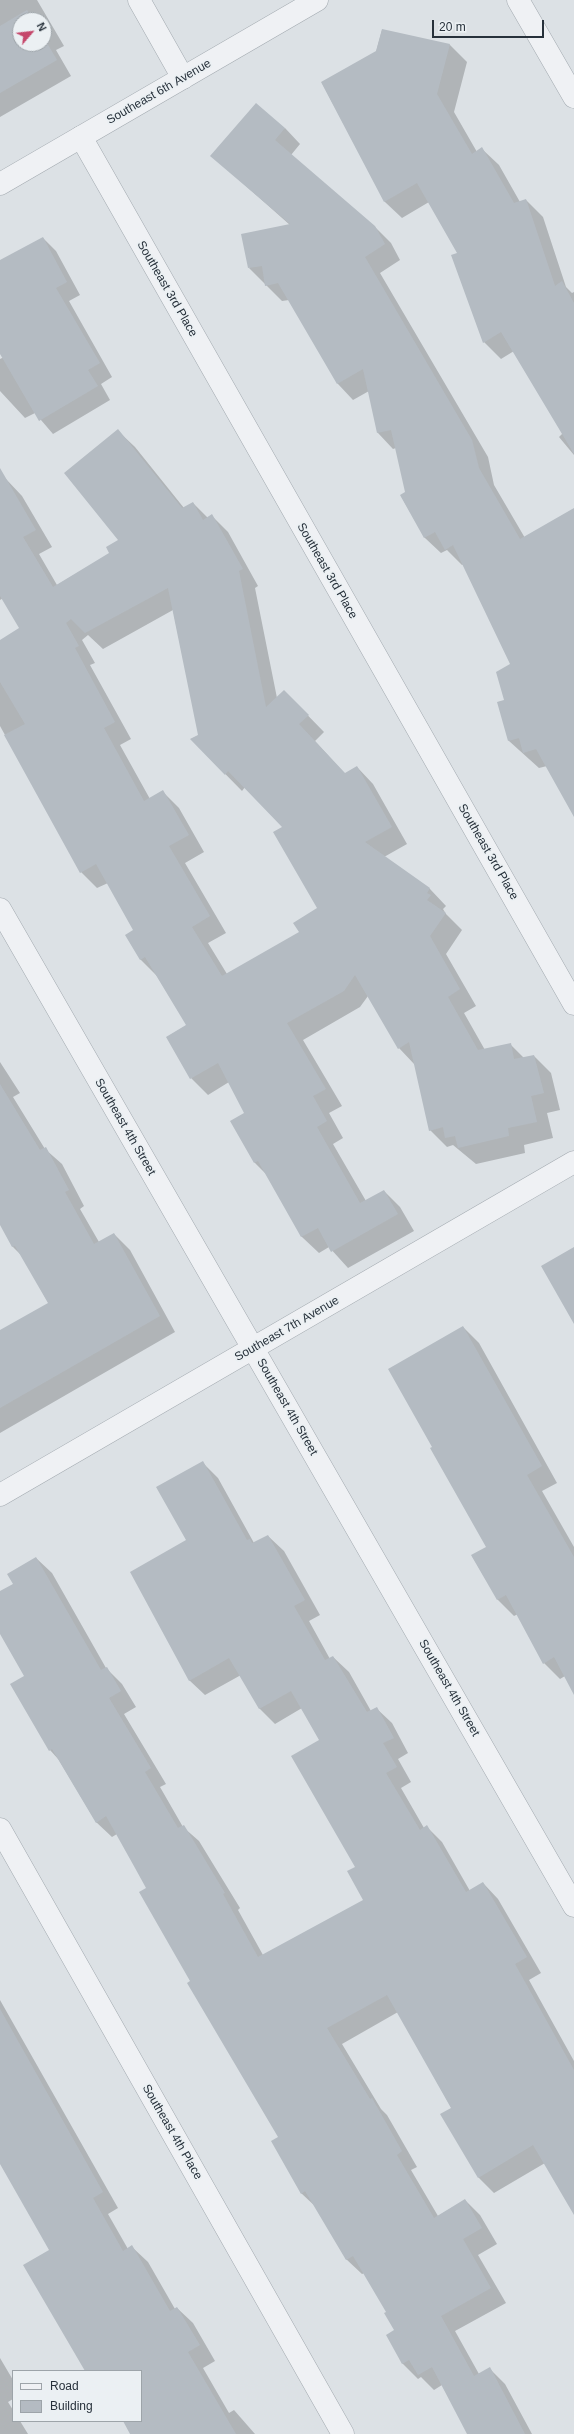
<!DOCTYPE html>
<html>
<head>
<meta charset="utf-8">
<style>
  body { margin:0 }
  #map { position:relative; width:574px; height:2434px; overflow:hidden; background:#dce1e5; font-family:Helvetica,sans-serif }
  canvas { display:block }
  .legend { position:absolute; left:12px; top:2370px; width:130px; height:52px; box-sizing:border-box; background:#ebf0f3; border:1px solid #9da4a9; margin:0; padding:5px 7px; list-style:none; font-size:12px; color:#27313b }
  .legend li { display:flex; align-items:center; gap:8px; height:20px }
  .legend b { width:20px; border:1px solid #9da4a9 }
  .north { position:absolute; left:12px; top:12px; width:40px; height:40px; box-sizing:border-box; background:#ebf0f3; border:1px solid #9da4a9; border-radius:50%; rotate:62deg; font-size:11px; font-weight:700; line-height:16px; text-align:center; color:#27313b }
  .north::after { content:''; display:block; margin:auto; width:14px; height:18px; background:#c5476b; clip-path:polygon(50% 0,100% 100%,50% 72%,0 100%) }
  .scale { position:absolute; left:432px; top:20px; width:112px; height:18px; box-sizing:border-box; border:2px solid #27313b; border-top:0; padding-left:5px; font-size:12px; line-height:14px; white-space:nowrap; color:#27313b; -webkit-text-stroke:3px #ebf0f3; paint-order:stroke }
</style>
</head>
<body>
<div id="map">
<canvas width="574" height="2434"></canvas>
<ul class="legend">
<li><b style="height:5px;background:#eff1f4"></b>Road</li>
<li><b style="height:11px;background:#b4bbc2"></b>Building</li>
</ul>
<div class="north">N</div>
<div class="scale">20 m</div>
</div>
<script>
const ctx = document.querySelector('canvas').getContext('2d');
ctx.lineJoin = 'round';
function paint(path, color) {
  ctx.fillStyle = color;
  ctx.fill(path, 'evenodd');
}
function poly(rows) {
  const path = new Path2D();
  for (const r of rows) {
    path.moveTo(r[0], r[1]);
    for (let i = 2; i < r.length; i += 2) path.lineTo(r[i], r[i + 1]);
  }
  return path;
}
function strokePath(path, color, width, dash) {
  ctx.strokeStyle = color;
  ctx.lineWidth = width;
  ctx.lineCap = dash ? 'butt' : 'round';
  ctx.setLineDash(dash || []);
  ctx.stroke(path);
}
function label(font, color, halo, rows, align = 'center') {
  ctx.font = font + ' Helvetica,sans-serif';
  ctx.lineWidth = 3.5;
  ctx.setLineDash([]);
  ctx.textBaseline = 'middle';
  ctx.strokeStyle = halo;
  ctx.fillStyle = color;
  for (const [text, x, y, turn = 0] of rows) {
    ctx.save();
    ctx.translate(x, y);
    ctx.rotate((+turn || 0) * Math.PI / 180);
    ctx.textAlign = isNaN(turn) ? turn : align;
    if (halo) ctx.strokeText(text, 0, 0);
    ctx.fillText(text, 0, 0);
    ctx.restore();
  }
}
const shadow = poly([
  [0,0,37,0,64,46,56,50,71,76,0,117],
  [20,20,44,20,44,44,20,44],
  [382,30,450,45,467,62,454,112,477,152,482,149,499,165,520,202,526,200,543,217,566,287,572,293,574,292,574,455,559,437,563,433,514,351,501,359,484,342,459,253,429,202,402,218,385,202,322,83,376,52],
  [285,128,300,144,291,155,375,227,391,243,400,260,380,273,488,457,494,485,525,538,574,564,574,814,547,766,539,768,509,741,498,702,505,701,511,664,464,564,462,565,447,550,441,553,425,538,401,496,406,493,396,448,393,449,378,433,369,391,353,400,338,384,289,300,282,301,249,268,290,225,212,156],
  [43,238,56,251,80,295,69,301,112,377,101,384,110,400,53,434,35,413,25,418,0,391,0,359,6,356,0,345,0,262],
  [118,431,135,447,184,508,193,503,208,518,212,516,228,532,258,586,255,588,277,698,284,691,324,732,315,741,345,774,357,767,373,784,407,844,384,857,430,889,446,906,443,909,446,914,462,930,446,954,476,1006,464,1013,485,1050,510,1044,524,1058,534,1056,551,1073,560,1110,547,1113,553,1138,524,1145,525,1153,476,1164,453,1145,447,1147,430,1130,415,1065,399,1048,368,996,360,1007,303,1040,342,1106,329,1113,343,1138,333,1144,366,1201,384,1191,400,1207,414,1231,348,1268,329,1247,319,1253,302,1237,266,1174,255,1163,232,1121,246,1113,229,1082,208,1095,191,1078,167,1037,187,1025,157,976,140,959,135,930,108,883,97,888,81,872,0,726,0,641,21,628,3,598,0,600,0,482,6,479,22,496,52,547,39,554,57,585,111,553,119,540],
  [173,610,199,735,191,739,242,791,245,787,284,827,318,909,300,933,227,974,208,943,226,933,185,863,204,852,179,808,163,792,150,799,120,745,131,739,90,665,95,663,82,640,88,635,103,649],
  [0,1062,20,1093,13,1097,45,1149,62,1164,84,1206,80,1209,99,1242,114,1234,130,1250,175,1332,0,1433,0,1332,49,1304,22,1256,13,1247,0,1223],
  [463,1327,479,1343,557,1483,542,1491,574,1547,574,1693,565,1676,560,1679,544,1663,518,1614,514,1616,498,1600,472,1556,488,1547,433,1447],
  [203,1463,218,1478,254,1543,268,1536,284,1551,320,1615,309,1621,330,1659,333,1657,349,1672,371,1711,376,1708,392,1723,408,1753,398,1759,411,1782,401,1788,424,1828,427,1827,442,1842,470,1891,483,1883,498,1899,541,1973,529,1980,574,2061,574,2213,545,2163,494,2193,479,2178,442,2114,452,2109,398,2012,342,2044,381,2109,387,2115,417,2167,411,2170,438,2216,465,2200,480,2215,497,2244,478,2255,506,2303,455,2331,479,2374,490,2369,505,2384,532,2434,468,2434,442,2385,434,2390,421,2377,418,2379,402,2363,395,2331,388,2312,365,2273,362,2274,346,2259,317,2208,301,2193,279,2137,191,1982,147,1888,117,1834,112,1837,96,1822,59,1760,50,1750,25,1676,0,1632,0,1592,14,1584,36,1558,52,1573,106,1668,122,1684,136,1707,124,1714,166,1784,160,1787,183,1827,199,1841,240,1908,238,1910,263,1955,365,1901,320,1740,302,1708,275,1724,259,1708,241,1675,205,1695,189,1680,187,1541],
  [0,2000,118,2208,108,2214,128,2249,132,2247,148,2262,175,2309,177,2308,193,2323,215,2361,203,2368,229,2413,234,2410,255,2434,135,2434,124,2421,141,2421,141,2371,86,2371,51,2250,0,2163],
  [0,2358,13,2380,13,2399,8,2402,13,2410,13,2421,20,2421,28,2434,0,2434]
]);
const building = poly([
  [27,10,33,20,20,20,20,44,44,44,44,38,57,60,0,93,0,26],
  [382,29,450,44,437,94,472,154,482,147,514,203,526,199,555,286,562,281,574,303,574,454,501,332,483,343,451,255,457,253,417,183,384,202,321,82,376,51],
  [256,103,285,128,275,140,375,226,385,244,365,257,472,440,479,468,520,539,574,508,574,817,536,749,523,753,519,738,508,741,497,702,504,700,496,672,510,664,453,545,445,550,435,532,424,538,400,495,405,492,391,430,377,433,363,369,337,384,278,283,265,286,262,266,248,268,241,234,290,224,210,156],
  [43,237,67,282,56,288,100,363,88,370,98,386,39,421,0,354,0,260],
  [118,429,182,508,193,502,203,520,212,514,243,569,239,571,266,707,284,690,309,715,299,724,345,773,357,766,392,827,365,842,430,888,427,893,431,895,427,900,446,913,430,936,460,989,448,997,478,1050,511,1043,514,1059,534,1055,544,1093,531,1096,537,1122,508,1128,509,1136,458,1148,455,1136,445,1138,443,1127,429,1131,409,1042,398,1049,355,975,344,991,287,1023,326,1089,313,1096,327,1121,317,1127,360,1203,384,1190,398,1214,331,1252,318,1228,301,1237,258,1161,254,1163,230,1121,244,1113,218,1063,190,1079,166,1037,186,1025,145,957,140,960,125,935,133,930,96,864,80,873,4,735,25,724,0,682,0,640,19,628,0,596,0,468,36,530,23,537,53,587,109,553,106,547,118,540,64,473],
  [168,588,198,735,190,739,225,775,228,771,282,827,273,832,317,908,293,923,299,932,222,976,192,927,210,916,169,846,189,835,163,790,144,801,104,728,115,722,75,648,79,646,66,623,71,619,85,633],
  [0,1084,40,1150,46,1147,69,1190,65,1192,94,1244,114,1233,160,1316,0,1408,0,1330,48,1303,15,1246,12,1247,0,1225],
  [574,1247,574,1324,541,1266],
  [463,1326,542,1466,527,1475,574,1557,574,1695,554,1657,543,1664,506,1595,497,1600,471,1555,486,1547,430,1448,432,1447,388,1369],
  [203,1461,247,1540,250,1539,252,1543,268,1535,305,1600,294,1606,325,1660,333,1656,367,1712,377,1707,394,1738,383,1743,397,1767,386,1773,420,1830,427,1825,466,1892,483,1882,527,1957,515,1964,574,2070,574,2215,533,2145,478,2178,440,2114,451,2108,387,1995,327,2028,370,2099,372,2098,402,2151,397,2155,434,2218,465,2199,482,2228,463,2239,491,2288,441,2316,474,2376,490,2367,525,2434,467,2434,432,2367,418,2375,409,2360,402,2364,386,2335,394,2330,384,2313,386,2312,353,2256,346,2260,305,2191,301,2194,271,2141,278,2137,187,1983,190,1981,139,1892,146,1888,135,1868,106,1816,96,1823,52,1749,49,1751,10,1684,24,1676,0,1634,0,1591,13,1584,7,1574,36,1557,101,1670,107,1667,121,1691,109,1698,151,1768,145,1772,178,1828,184,1825,225,1893,223,1894,258,1957,363,1900,347,1871,355,1867,291,1756,319,1740,291,1691,259,1709,229,1658,189,1681,130,1572,186,1540,156,1487],
  [0,2009,103,2192,93,2198,123,2251,132,2245,170,2311,177,2307,200,2345,188,2352,236,2434,130,2434,123,2421,141,2421,141,2371,85,2371,23,2265,49,2250,0,2164]
]);
const minor = poly([
  [139,0,183,78],
  [518,0,574,97],
  [81,137,574,1004],
  [0,909,574,1906],
  [0,1495,574,1162],
  [0,1829,343,2434]
]);
const tertiary = poly([
  [0,184,317,0]
]);
const streetNames = [
  ["Southeast 6th Avenue",159,92,-30],
  ["Southeast 3rd Place",167,289,60],
  ["Southeast 3rd Place",327,571,60],
  ["Southeast 3rd Place",488,852,60],
  ["Southeast 4th Street",125,1127,60],
  ["Southeast 7th Avenue",287,1329,-30],
  ["Southeast 4th Street",287,1407,60],
  ["Southeast 4th Street",449,1688,60],
  ["Southeast 4th Place",172,2132,60]
];
paint(shadow, '#0003');
paint(building, '#b4bbc2');
strokePath(minor, '#a2a9af', 23);
strokePath(tertiary, '#a2a9af', 23);
strokePath(minor, '#eff1f4', 22);
strokePath(tertiary, '#eff1f4', 22);
label('12px', '#27313b', '#ebf0f3', streetNames);
</script>
</body>
</html>
